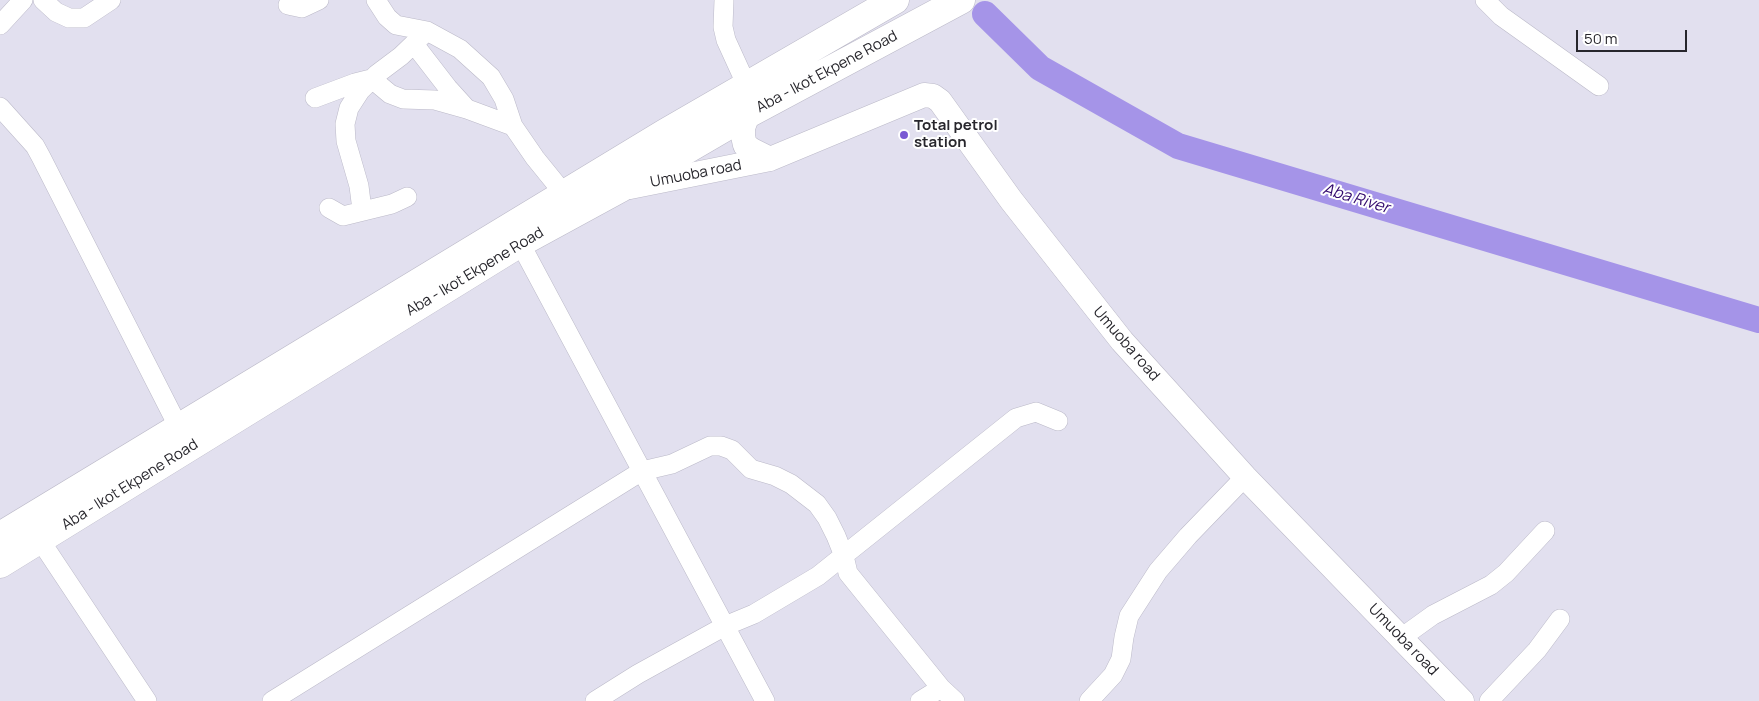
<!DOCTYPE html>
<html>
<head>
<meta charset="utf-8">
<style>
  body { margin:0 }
  #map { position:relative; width:1759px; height:701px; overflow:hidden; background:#e2e0ef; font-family:Manrope,sans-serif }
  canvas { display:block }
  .scale { position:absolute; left:1576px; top:30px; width:111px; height:22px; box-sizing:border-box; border:2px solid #27262c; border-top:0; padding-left:6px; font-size:15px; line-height:18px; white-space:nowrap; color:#27262c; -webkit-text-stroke:4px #fff; paint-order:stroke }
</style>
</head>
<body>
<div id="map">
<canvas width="1759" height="701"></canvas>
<div class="scale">50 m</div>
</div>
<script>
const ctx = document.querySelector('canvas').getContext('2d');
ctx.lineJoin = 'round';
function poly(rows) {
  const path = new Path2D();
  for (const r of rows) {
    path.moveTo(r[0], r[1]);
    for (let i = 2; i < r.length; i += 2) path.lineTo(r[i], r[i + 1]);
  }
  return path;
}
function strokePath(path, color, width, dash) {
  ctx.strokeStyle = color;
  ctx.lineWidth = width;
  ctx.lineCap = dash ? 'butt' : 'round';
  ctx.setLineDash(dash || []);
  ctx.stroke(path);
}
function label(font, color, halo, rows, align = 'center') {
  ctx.font = font + ' Manrope,sans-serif';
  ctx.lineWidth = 4;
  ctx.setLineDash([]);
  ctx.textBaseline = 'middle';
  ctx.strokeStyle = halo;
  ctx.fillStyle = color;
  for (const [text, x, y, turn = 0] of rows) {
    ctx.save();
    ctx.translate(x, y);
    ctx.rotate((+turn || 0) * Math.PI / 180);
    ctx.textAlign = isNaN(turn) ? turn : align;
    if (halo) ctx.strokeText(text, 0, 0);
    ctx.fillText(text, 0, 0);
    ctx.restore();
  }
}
const river = poly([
  [985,14,1040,68,1178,146,1759,320]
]);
const minor = poly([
  [43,0,56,12,69,18,84,18,111,0],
  [376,0,387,17,396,25,427,31,460,49,491,77,504,99,513,126,535,158,565,195],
  [724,0,723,27,726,40,747,86],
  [1485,0,1501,16,1599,86],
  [288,5,302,8,319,0],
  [0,25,23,0],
  [414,44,448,88,467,109],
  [372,79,390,94,403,99,435,100,467,109,513,126],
  [315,98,355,83,371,79],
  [0,107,35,146,41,157,179,428],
  [329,208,343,216,392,204,407,197],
  [362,210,359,186,346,141,345,124,349,108,360,91,377,74,401,56,427,31],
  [520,243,765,701],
  [40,540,147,701],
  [1401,638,1433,615,1491,585,1506,573,1545,531],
  [272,701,642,471,672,464,710,446,721,446,732,450,751,469,775,476,791,484,817,504,827,518,836,536,844,556,848,573,941,688,955,701],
  [595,701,638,674,725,626,754,614,818,576,1016,418,1036,412,1058,421],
  [920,701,941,688],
  [1089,701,1113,675,1121,659,1124,637,1129,616,1158,571,1188,536,1245,477],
  [1489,701,1537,650,1560,619]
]);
const major = poly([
  [748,114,743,128,743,136,745,145,752,150,770,159],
  [630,187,770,159,924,95,933,96,940,101,1011,200,1122,341,1245,477,1462,701]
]);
const highway = poly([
  [0,536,665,133,895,0],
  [0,564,520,243,621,188,748,114,961,0]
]);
const markers = [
  [904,135,5,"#7a59d3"]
];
const streetNames = [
  ["Aba - Ikot Ekpene Road",827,72,-28],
  ["Umuoba road",696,174,-11],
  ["Aba - Ikot Ekpene Road",475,272,-31],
  ["Umuoba road",1126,344,49],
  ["Aba - Ikot Ekpene Road",130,485,-32],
  ["Umuoba road",1403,640,46]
];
const poiNames = [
  ["Total petrol",914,126],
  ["station",914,143]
];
const waterNames = [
  ["Aba River",1356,199,17]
];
strokePath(river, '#a594e8', 26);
strokePath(minor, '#bbb9c8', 20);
strokePath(major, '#bbb9c8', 25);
strokePath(highway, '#bbb9c8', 29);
strokePath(minor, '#fff', 19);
strokePath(major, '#fff', 24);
strokePath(highway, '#fff', 28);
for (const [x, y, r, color] of markers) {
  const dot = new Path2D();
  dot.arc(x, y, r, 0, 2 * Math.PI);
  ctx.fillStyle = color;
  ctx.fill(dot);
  strokePath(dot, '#fff', 2);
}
label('15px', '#27262c', '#fff', streetNames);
label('bold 15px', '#27262c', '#fff', poiNames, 'left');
label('italic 16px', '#330a6e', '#fff', waterNames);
</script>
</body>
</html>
